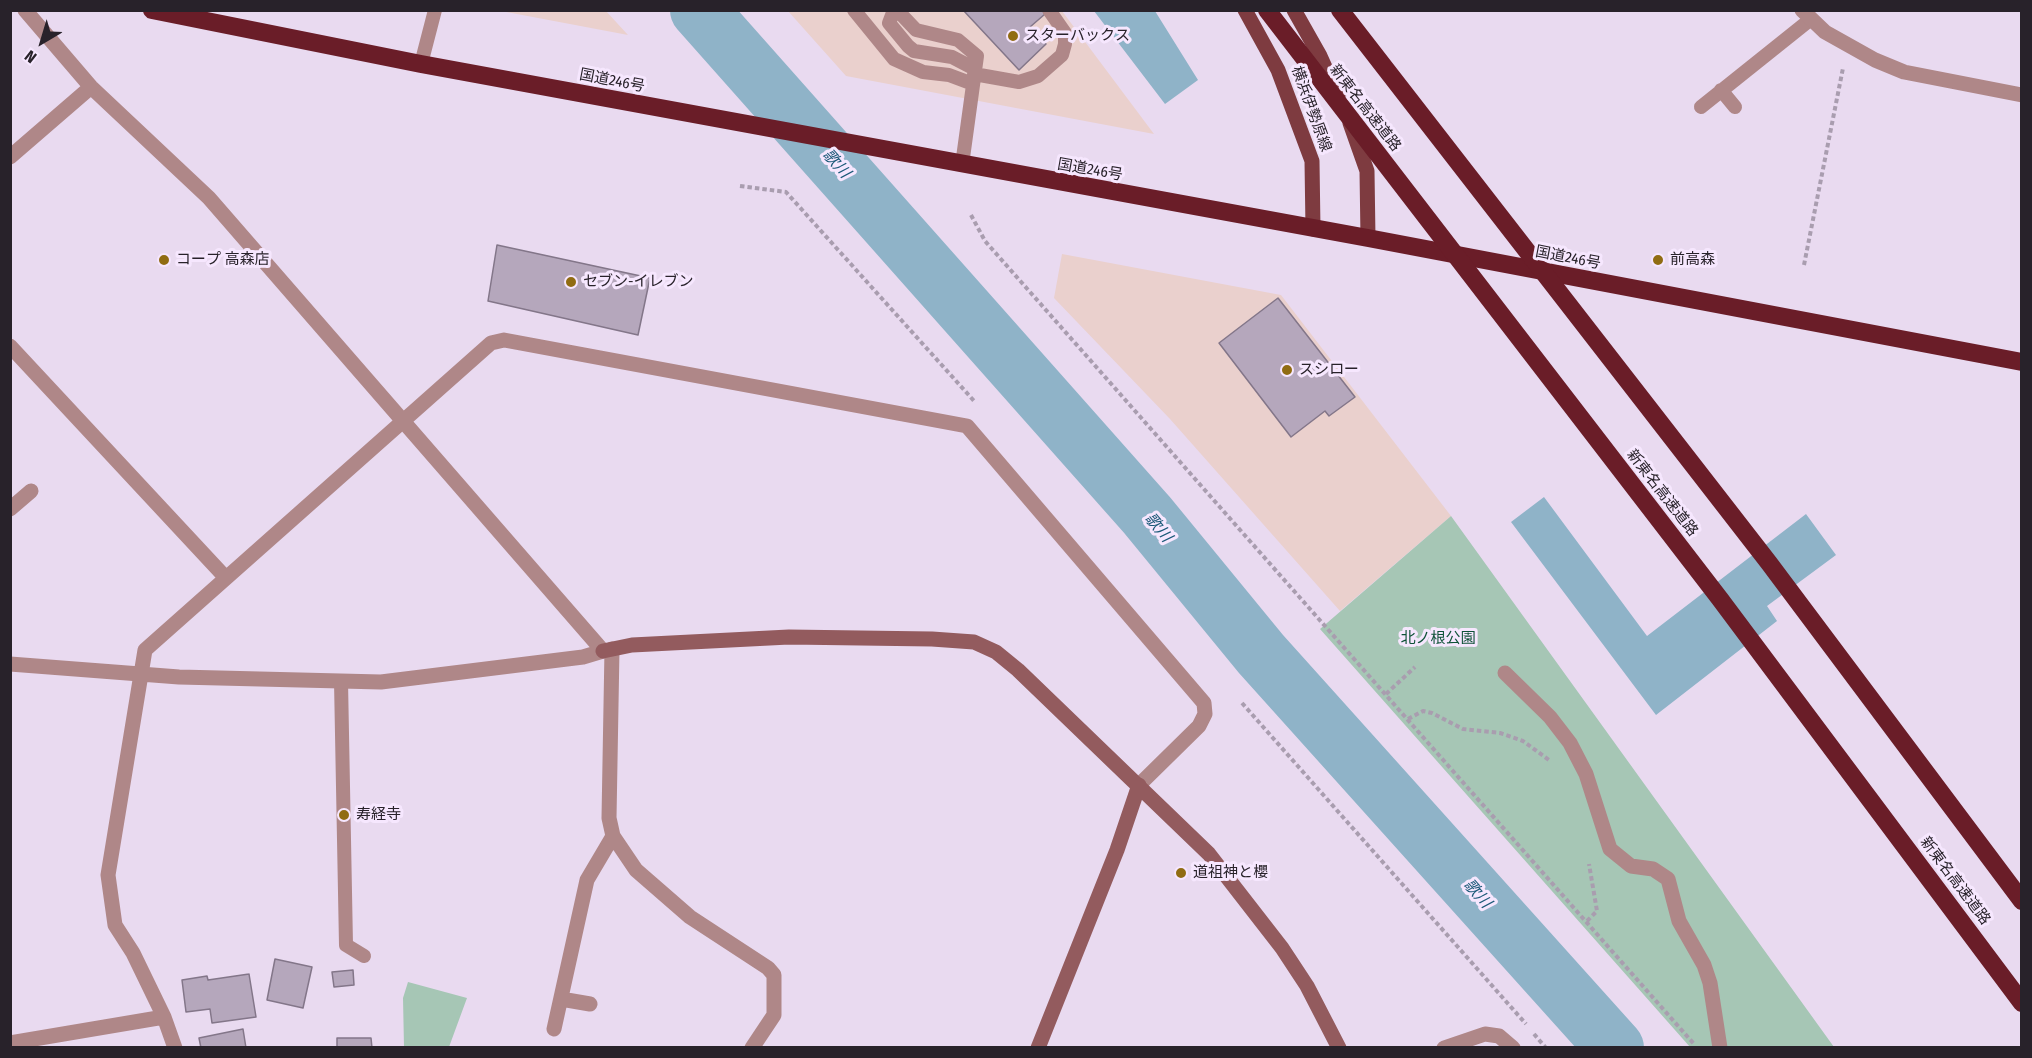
<!DOCTYPE html>
<html>
<head>
<meta charset="utf-8">
<style>
  body { margin:0 }
  #map { position:relative; width:2032px; height:1058px; overflow:hidden; background:#e9daf0; font-family:"Fira Sans Condensed",sans-serif }
  canvas { display:block }
  .frame { position:absolute; inset:0; border:12px solid #28222a; pointer-events:none }
  .north { position:absolute; left:12px; top:12px; width:60px; height:60px; -webkit-text-stroke:4px #f6e7fe; paint-order:stroke; rotate:218deg; font-size:16px; font-weight:700; line-height:24px; text-align:center; color:#28222a }
  .north::after { content:''; display:block; margin:auto; width:21px; height:27px; background:#28222a; clip-path:polygon(50% 0,100% 100%,50% 72%,0 100%) }
</style>
</head>
<body>
<div id="map">
<canvas width="2032" height="1058"></canvas>
<div class="frame"></div>
<div class="north">N</div>
</div>
<script>
const ctx = document.querySelector('canvas').getContext('2d');
ctx.lineJoin = 'round';
function paint(path, color) {
  ctx.fillStyle = color;
  ctx.fill(path, 'evenodd');
}
function poly(rows) {
  const path = new Path2D();
  for (const r of rows) {
    path.moveTo(r[0], r[1]);
    for (let i = 2; i < r.length; i += 2) path.lineTo(r[i], r[i + 1]);
  }
  return path;
}
function strokePath(path, color, width, dash) {
  ctx.strokeStyle = color;
  ctx.lineWidth = width;
  ctx.lineCap = dash ? 'butt' : 'round';
  ctx.setLineDash(dash || []);
  ctx.stroke(path);
}
function label(font, color, halo, rows, align = 'center') {
  ctx.font = font + ' "Fira Sans Condensed","Noto Sans JP",sans-serif';
  ctx.lineWidth = 6;
  ctx.setLineDash([]);
  ctx.textBaseline = 'middle';
  ctx.strokeStyle = halo;
  ctx.fillStyle = color;
  for (const [text, x, y, turn = 0] of rows) {
    ctx.save();
    ctx.translate(x, y);
    ctx.rotate((+turn || 0) * Math.PI / 180);
    ctx.textAlign = isNaN(turn) ? turn : align;
    if (halo) ctx.strokeText(text, 0, 0);
    ctx.fillText(text, 0, 0);
    ctx.restore();
  }
}
const commercial = poly([
  [501,11,606,11,628,35],
  [788,11,1062,11,1154,134,846,76],
  [1062,254,1281,295,1451,516,1340,611,1170,419,1054,298]
]);
const green = poly([
  [1451,516,1834,1047,1690,1047,1320,629],
  [408,982,467,998,449,1047,404,1047,403,998]
]);
const water = poly([
  [1094,11,1155,11,1198,80,1165,104],
  [1544,497,1647,636,1806,514,1836,555,1767,606,1777,621,1656,715,1511,522]
]);
const river = poly([
  [699,10,1147,515,1261,654,1615,1048]
]);
const building = poly([
  [963,10,1042,10,1045,14,1030,27,1046,44,1019,70,963,10],
  [497,245,650,278,638,335,488,301,497,245],
  [1278,298,1355,397,1329,416,1325,411,1291,437,1219,343,1278,298],
  [275,959,312,967,303,1008,267,1000,275,959],
  [353,970,354,985,334,987,332,972,353,970],
  [249,974,256,1017,212,1023,210,1009,186,1012,182,980,207,976,208,980,249,974],
  [243,1029,246,1048,201,1048,199,1038,243,1029],
  [337,1038,371,1038,372,1048,337,1048,337,1038]
]);
const path = poly([
  [740,186,786,192,975,402],
  [971,215,985,241,1694,1044],
  [1804,265,1843,68],
  [1386,694,1415,667],
  [1242,703,1526,1024],
  [1408,719,1423,711,1432,713,1463,729,1500,733,1523,741,1549,760],
  [1587,921,1597,911,1589,864],
  [1534,1034,1546,1048]
]);
const lane = poly([
  [854,10,894,59,923,72,949,75,973,84],
  [894,10,889,23,908,46,914,51,952,57,975,69],
  [897,10,916,30,958,40,977,56,962,165],
  [421,64,435,10],
  [974,74,1019,82,1038,76,1062,55,1065,44,1065,33,1049,10],
  [1721,90,1735,107],
  [1701,107,1811,19],
  [341,681,346,945,364,956]
]);
const street = poly([
  [1802,10,1825,32,1875,60,1904,72,2022,95],
  [10,157,91,87],
  [10,346,226,578],
  [10,509,31,491],
  [612,649,609,818,613,836,636,870,690,917,768,968,774,975,774,1015,752,1048],
  [10,664,179,677,381,682,583,657,603,651,209,198,91,87,25,10],
  [1505,673,1550,717,1570,743,1586,774,1610,849,1631,866,1653,869,1668,879,1679,921,1704,965,1710,983,1720,1048],
  [561,999,590,1004],
  [554,1029,587,880,613,836],
  [10,1043,164,1017],
  [175,1048,164,1017,133,953,115,925,108,875,145,650,491,343,504,340,967,426,1204,703,1205,714,1199,726,1139,785],
  [1444,1048,1485,1034,1499,1036,1513,1048]
]);
const secondary = poly([
  [603,651,632,645,789,637,932,639,974,642,996,652,1018,670,1209,854,1282,948,1307,986,1339,1048],
  [1038,1048,1117,850,1139,785]
]);
const primary = poly([
  [1245,10,1278,70,1312,161,1313,229],
  [1294,10,1320,56,1338,96],
  [1350,123,1367,171,1368,238]
]);
const highway = poly([
  [152,10,421,64,1368,238,2022,362]
]);
const highwayBridge = poly([
  [1267,10,1720,599,2022,1003],
  [1340,10,1769,563,2022,901]
]);
const markers = [
  [1013,36,6,"#906c12"],
  [164,260,6,"#906c12"],
  [1658,260,6,"#906c12"],
  [571,282,6,"#906c12"],
  [1287,370,6,"#906c12"],
  [344,815,6,"#906c12"],
  [1181,873,6,"#906c12"]
];
const poiNames = [
  ["スターバックス",1025,36],
  ["コープ 高森店",176,260],
  ["前高森",1670,260],
  ["セブン-イレブン",583,282],
  ["スシロー",1299,370],
  ["寿経寺",356,815],
  ["道祖神と櫻",1193,873]
];
const streetNames = [
  ["国道246号",612,81,11],
  ["新東名高速道路",1365,108,52],
  ["横浜伊勢原線",1311,109,70],
  ["国道246号",1090,170,10],
  ["国道246号",1568,258,11],
  ["新東名高速道路",1662,493,52],
  ["新東名高速道路",1955,881,53]
];
const parkNames = [
  ["北ノ根公園",1438,639]
];
const waterNames = [
  ["歌川",836,164,48],
  ["歌川",1158,528,50],
  ["歌川",1477,894,48]
];
paint(commercial, '#ead0cd');
paint(green, '#a6c6b5');
paint(water, '#8fb3c8');
strokePath(river, '#8fb3c8', 58);
paint(building, '#b5a7bc');
strokePath(building, '#837689', 1.5);
strokePath(path, '#a99daf', 4, [4.5, 3]);
strokePath(lane, '#af8788', 14);
strokePath(street, '#af8788', 15);
strokePath(secondary, '#935b5e', 15);
strokePath(primary, '#7e3b40', 15);
strokePath(highway, '#6a1d28', 18);
strokePath(highwayBridge, '#6a1d28', 18);
for (const [x, y, r, color] of markers) {
  const dot = new Path2D();
  dot.arc(x, y, r, 0, 2 * Math.PI);
  ctx.fillStyle = color;
  ctx.fill(dot);
  strokePath(dot, '#f6e7fe', 2);
}
label('15px', '#28222a', '#f6e7fe', poiNames, 'left');
label('15px', '#28222a', '#f6e7fe', streetNames);
label('15px', '#0e5237', '#f6e7fe', parkNames);
label('italic 16px', '#1b5978', '#f6e7fe', waterNames);
</script>
</body>
</html>
